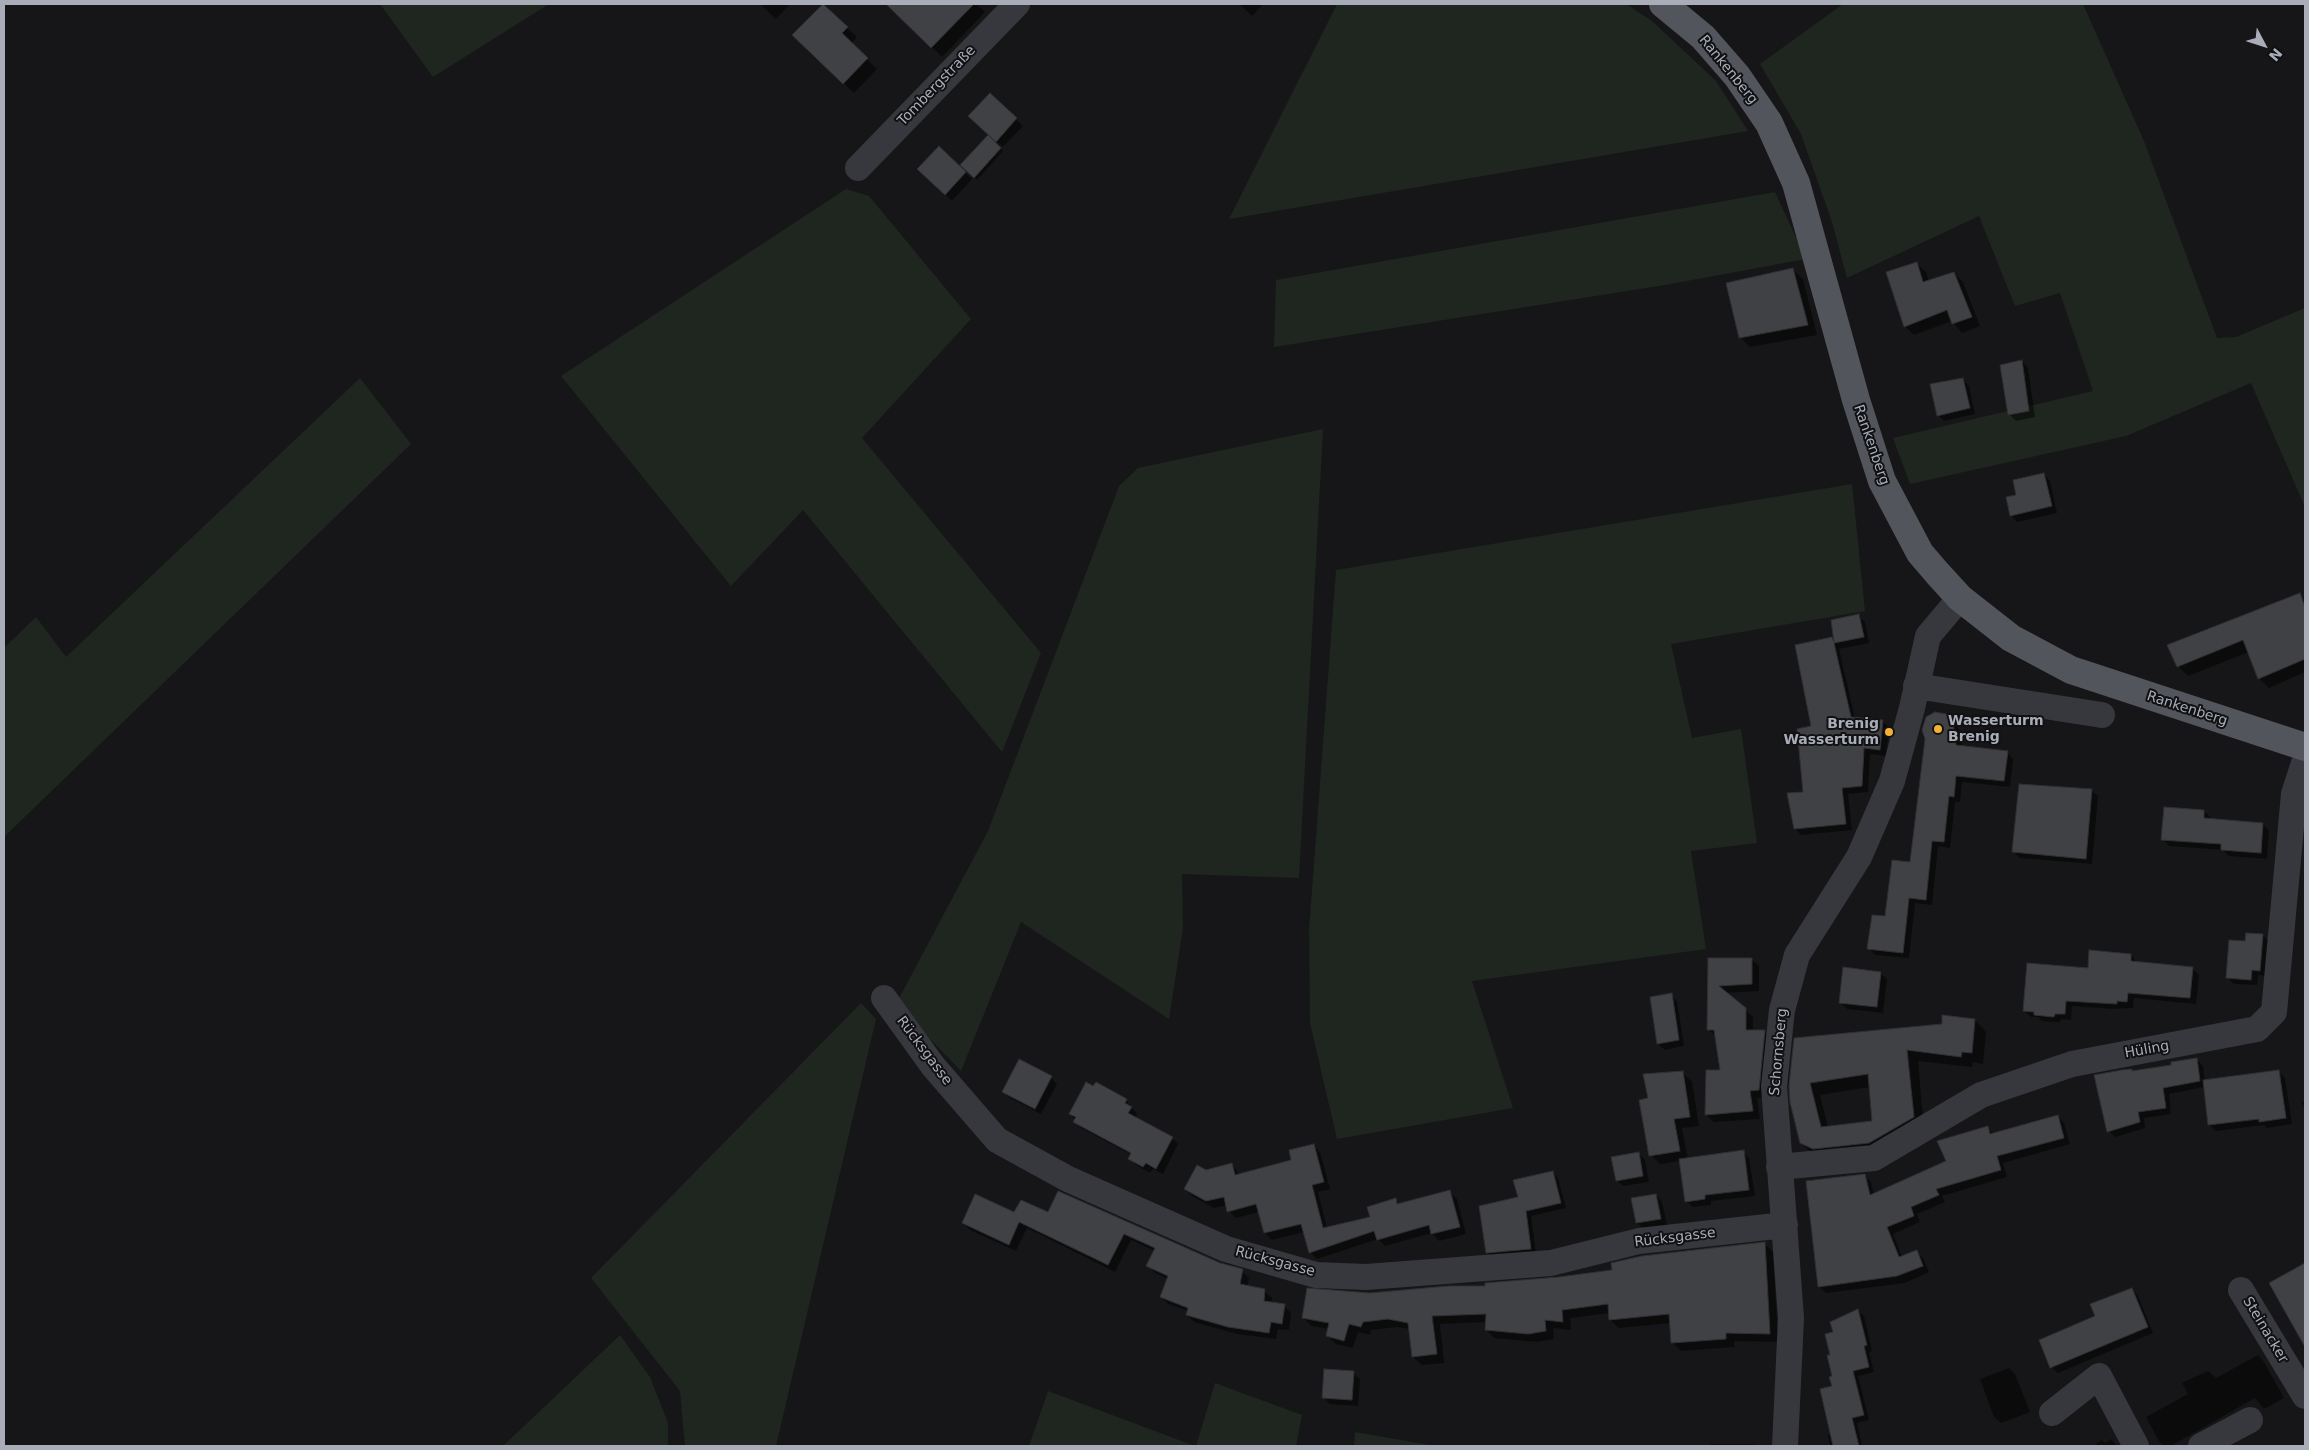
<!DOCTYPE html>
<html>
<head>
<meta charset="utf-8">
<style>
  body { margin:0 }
  #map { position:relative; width:2309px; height:1450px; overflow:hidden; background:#161618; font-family:"DejaVu Sans",sans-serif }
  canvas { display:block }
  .frame { position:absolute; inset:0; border:5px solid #a8adb8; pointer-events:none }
  .north { position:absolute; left:2239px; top:20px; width:50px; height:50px; -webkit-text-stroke:4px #111113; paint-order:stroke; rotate:130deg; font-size:14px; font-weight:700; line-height:20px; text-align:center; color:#a8adb8 }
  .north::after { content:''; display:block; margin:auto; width:18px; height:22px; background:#a8adb8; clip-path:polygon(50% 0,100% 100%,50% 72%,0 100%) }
</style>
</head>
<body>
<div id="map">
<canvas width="2309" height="1450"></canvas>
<div class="frame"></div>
<div class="north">N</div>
</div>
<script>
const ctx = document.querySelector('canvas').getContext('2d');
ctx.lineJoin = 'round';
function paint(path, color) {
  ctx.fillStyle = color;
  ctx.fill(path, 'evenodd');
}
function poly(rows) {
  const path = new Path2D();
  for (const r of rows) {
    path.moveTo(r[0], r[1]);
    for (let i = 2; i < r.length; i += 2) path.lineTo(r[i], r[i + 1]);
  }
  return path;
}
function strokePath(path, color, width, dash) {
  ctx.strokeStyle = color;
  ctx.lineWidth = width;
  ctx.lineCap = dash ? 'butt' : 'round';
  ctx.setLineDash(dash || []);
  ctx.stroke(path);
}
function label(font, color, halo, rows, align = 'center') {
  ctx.font = font + ' "DejaVu Sans",sans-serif';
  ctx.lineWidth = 4;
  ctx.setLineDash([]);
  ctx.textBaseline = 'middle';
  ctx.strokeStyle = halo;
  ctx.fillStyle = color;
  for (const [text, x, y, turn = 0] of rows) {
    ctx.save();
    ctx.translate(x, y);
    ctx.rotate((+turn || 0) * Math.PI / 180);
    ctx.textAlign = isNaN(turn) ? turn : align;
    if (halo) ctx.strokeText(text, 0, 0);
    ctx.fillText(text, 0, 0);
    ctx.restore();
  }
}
const green = poly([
  [380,4,549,4,433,77],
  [1337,4,1626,4,1652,21,1716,81,1748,131,1229,219],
  [1843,4,2083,4,2144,141,2217,338,2236,337,2305,308,2305,507,2251,383,2126,436,1910,484,1893,438,2093,391,2060,293,2015,306,1979,216,1847,278,1832,222,1801,134,1760,64],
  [846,189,869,196,971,319,862,438,1041,653,1002,752,803,510,731,586,561,376],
  [1775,192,1806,259,1665,285,1274,347,1276,280],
  [360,378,411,444,4,837,4,648,36,617,66,657],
  [1323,429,1299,878,1182,874,1183,928,1169,1019,1021,922,961,1071,896,1004,988,831,1119,486,1138,468],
  [1852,484,1865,611,1671,644,1692,738,1741,729,1757,843,1691,851,1706,949,1472,981,1513,1108,1337,1139,1310,1023,1309,930,1336,570],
  [861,1003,876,1019,776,1446,685,1446,680,1391,591,1278],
  [620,1335,650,1377,668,1423,668,1446,503,1446],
  [1215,1383,1302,1415,1296,1446,1196,1446],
  [1048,1391,1195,1446,1029,1446],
  [1355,1432,1436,1446,1354,1446]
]);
const shadow = poly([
  [760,4,790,4,776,19],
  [888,4,976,4,985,12,942,57],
  [1239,4,1263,4,1252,16],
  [823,5,857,37,851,44,877,69,854,93,794,35],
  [990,95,1023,126,1003,147,970,116],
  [988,137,1003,151,977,180,962,165],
  [939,148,972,179,952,201,919,169],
  [1916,263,1926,272,1929,282,1954,273,1963,282,1980,326,1962,333,1952,321,1914,335,1905,326],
  [1793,270,1803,279,1817,335,1750,347,1740,337],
  [2022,361,2028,368,2035,417,2016,421,2010,415,2002,366],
  [1962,379,1969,386,1975,414,1944,421,1938,415],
  [2044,474,2050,481,2057,513,2017,522,2011,515,2018,495],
  [2299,595,2305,601,2305,672,2269,688,2259,678,2249,652,2188,676,2178,666],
  [1859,616,1865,622,1869,643,1839,649,1855,719,1882,721,1889,727,1886,756,1870,754,1868,792,1848,794,1852,830,1801,835,1795,828,1805,793,1812,727,1832,638,1835,641],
  [1945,715,1959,729,1962,747,2007,752,2013,759,2010,787,1962,782,1960,802,1955,802,1950,848,1938,846,1932,905,1915,903,1909,958,1875,955,1869,948,1887,917,1911,863],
  [2091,790,2098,796,2092,864,2020,858,2014,852],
  [2204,811,2210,817,2210,820,2263,824,2269,830,2267,859,2229,856,2223,850,2169,846,2163,839],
  [2263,935,2269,942,2266,976,2258,975,2257,985,2234,984,2227,977,2247,942],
  [2131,955,2137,963,2192,968,2199,975,2196,1004,2134,998,2133,1008,2113,1009,2072,1006,2071,1020,2061,1019,2060,1022,2042,1021,2038,1017,2031,1017,2025,1011,2089,969],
  [1751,959,1759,966,1759,991,1725,993,1753,1017,1753,1031,1764,1032,1772,1039,1766,1097,1757,1098,1760,1119,1714,1122,1706,1115,1721,1071,1716,1037,1708,1029,1709,960],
  [1880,973,1887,979,1883,1013,1847,1009,1841,1003],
  [1671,995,1677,1001,1684,1046,1665,1050,1658,1044],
  [1975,1020,1986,1032,1983,1064,1973,1062,1972,1067,1918,1061,1924,1129,1881,1154,1813,1154,1801,1143,1790,1086,1943,1025],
  [1870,1087,1874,1122,1828,1127,1820,1095],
  [2197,1060,2203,1066,2205,1081,2278,1071,2285,1078,2292,1124,2267,1128,2264,1125,2216,1131,2209,1124,2205,1087,2169,1094,2171,1114,2144,1118,2145,1128,2115,1137,2109,1131,2132,1070,2133,1072,2173,1067],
  [1683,1073,1692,1082,1699,1126,1682,1128,1688,1159,1743,1152,1749,1158,1755,1196,1711,1201,1711,1205,1693,1207,1686,1201,1680,1161,1660,1164,1651,1155],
  [1051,1078,1057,1084,1041,1114,1010,1098,1004,1092],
  [1126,1100,1137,1114,1135,1118,1172,1138,1178,1144,1163,1174,1153,1169,1150,1173,1136,1165,1130,1159,1132,1155,1081,1128,1070,1113],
  [2301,1102,2305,1102,2305,1108],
  [2057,1116,2064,1123,2070,1144,2003,1163,2007,1177,1942,1196,1945,1202,1917,1214,1920,1222,1893,1234,1902,1257,1916,1251,1923,1258,1929,1272,1905,1283,1826,1293,1819,1286,1864,1175,1871,1182,1874,1195,1947,1161,1988,1128,1994,1134],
  [1313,1145,1320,1152,1330,1189,1318,1192,1327,1228,1372,1218,1395,1200,1400,1205,1450,1192,1457,1199,1466,1234,1439,1241,1432,1233,1385,1246,1378,1239,1317,1259,1310,1252,1304,1232,1272,1240,1265,1233,1259,1212,1236,1218,1229,1211,1227,1205,1214,1208,1192,1196,1185,1189,1206,1171,1232,1165,1240,1175,1293,1161],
  [1638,1153,1645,1160,1649,1182,1623,1186,1617,1180],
  [1553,1172,1558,1178,1566,1208,1531,1216,1536,1254,1493,1258,1487,1252,1519,1198],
  [1059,1192,1220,1264,1242,1271,1249,1278,1247,1287,1264,1291,1272,1298,1271,1304,1284,1306,1291,1313,1289,1330,1278,1329,1276,1339,1237,1334,1194,1322,1187,1315,1188,1311,1168,1304,1161,1297,1168,1279,1155,1273,1148,1266,1155,1251,1131,1240,1115,1272,1027,1228,1016,1251,970,1230,963,1223,1015,1214,1049,1213],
  [1656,1195,1662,1202,1667,1225,1644,1229,1637,1223,1633,1199],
  [1765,1244,1773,1252,1778,1342,1734,1341,1734,1347,1681,1351,1672,1342,1671,1323,1619,1328,1610,1320,1610,1313,1570,1318,1571,1330,1553,1328,1554,1339,1537,1342,1494,1338,1486,1329,1487,1322,1440,1324,1444,1363,1422,1365,1413,1357,1410,1329,1397,1327,1371,1330,1370,1335,1358,1332,1353,1348,1336,1344,1327,1335,1329,1329,1311,1326,1303,1317,1370,1295,1486,1288,1559,1279,1613,1271],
  [2305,1264,2305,1343,2271,1284],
  [2132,1289,2138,1296,2153,1333,2058,1373,2051,1367,2096,1316],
  [1858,1311,1864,1316,1872,1351,1869,1352,1874,1372,1858,1376,1869,1420,1857,1423,1862,1446,1824,1446,1830,1445,1828,1435,1831,1434,1833,1377,1831,1356,1834,1332],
  [2258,1355,2264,1362,2284,1398,2264,1409,2255,1398,2171,1446,2164,1446,2160,1443,2146,1417,2188,1394,2182,1383,2208,1371,2216,1378],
  [2009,1368,2015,1374,2030,1412,2001,1423,1994,1417,1980,1379],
  [1353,1373,1360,1379,1358,1406,1330,1404,1324,1398],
  [2111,1439,2117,1446,2094,1446,2102,1440,2105,1443],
  [1710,1444,1754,1444,1757,1446,1710,1446]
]);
const building = poly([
  [823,4,848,27,842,33,868,58,843,84,792,35,823,4],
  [886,4,974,4,931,48,886,4],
  [990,93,1017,118,996,142,968,116,990,93],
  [988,135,1001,148,974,178,960,165,988,135],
  [939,146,966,172,945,195,917,169,939,146],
  [1917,262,1923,282,1954,272,1972,317,1952,324,1947,310,1904,327,1886,272,1917,262],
  [1793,268,1808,325,1739,338,1726,283,1793,268],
  [2022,360,2029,411,2008,415,2000,365,2022,360],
  [1963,378,1970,408,1937,416,1930,384,1963,378],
  [2044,473,2052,506,2010,516,2006,497,2016,495,2013,480,2044,473],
  [2300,593,2305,607,2305,659,2258,679,2243,640,2177,667,2167,645,2300,593],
  [1859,614,1864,637,1834,643,1851,717,1883,720,1880,750,1864,748,1862,786,1842,788,1846,824,1794,829,1787,793,1803,792,1797,729,1811,726,1795,645,1832,637,1834,642,1831,620,1859,614],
  [1935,712,1946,714,1953,721,1956,745,2008,751,2004,781,1956,776,1954,797,1949,796,1944,842,1932,841,1926,900,1909,898,1903,953,1867,949,1872,915,1885,916,1892,860,1910,862,1925,739,1922,730,1926,717,1935,712],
  [2019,784,2092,789,2086,859,2012,852,2019,784],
  [2164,807,2204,810,2204,818,2263,823,2261,853,2221,850,2221,844,2161,840,2164,807],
  [2246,933,2263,934,2260,971,2252,970,2251,980,2226,978,2229,940,2245,941,2246,933],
  [2089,950,2131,954,2131,961,2193,967,2190,998,2128,993,2127,1002,2117,1001,2117,1004,2066,1001,2065,1014,2055,1014,2054,1017,2034,1015,2034,1012,2023,1011,2027,963,2088,968,2089,950],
  [1708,958,1752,958,1752,984,1719,986,1746,1008,1746,1030,1765,1030,1759,1090,1750,1091,1753,1111,1705,1115,1706,1070,1720,1070,1714,1030,1707,1030,1708,958],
  [1843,967,1881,972,1877,1007,1839,1003,1843,967],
  [1672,993,1679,1040,1657,1044,1650,997,1672,993],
  [1942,1015,1975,1019,1972,1053,1962,1052,1961,1057,1907,1050,1914,1117,1869,1143,1813,1149,1800,1143,1790,1102,1789,1086,1794,1038,1942,1024,1942,1015],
  [1868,1074,1872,1121,1821,1127,1810,1083,1868,1074],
  [2197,1058,2200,1081,2163,1088,2166,1108,2138,1112,2140,1122,2107,1132,2094,1075,2122,1070,2132,1069,2132,1071,2171,1065,2171,1062,2197,1058],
  [1019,1059,1052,1076,1035,1109,1002,1092,1019,1059],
  [2279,1070,2286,1118,2259,1122,2259,1119,2208,1125,2203,1080,2279,1070],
  [1683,1071,1690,1117,1674,1119,1680,1151,1649,1156,1639,1100,1648,1098,1643,1074,1683,1071],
  [1086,1082,1093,1086,1096,1082,1127,1099,1125,1103,1132,1107,1128,1113,1173,1137,1156,1169,1146,1163,1143,1167,1128,1159,1131,1153,1073,1122,1076,1117,1069,1114,1086,1082],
  [2058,1115,2064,1138,1997,1156,2001,1170,1936,1189,1939,1195,1911,1207,1914,1216,1887,1227,1899,1257,1917,1250,1923,1266,1897,1276,1818,1287,1806,1181,1865,1174,1870,1195,1946,1161,1937,1141,1988,1126,1990,1134,2058,1115],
  [1314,1144,1324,1182,1312,1185,1323,1228,1370,1217,1367,1207,1396,1198,1397,1204,1450,1190,1460,1227,1431,1234,1429,1225,1377,1240,1374,1231,1309,1253,1301,1224,1264,1233,1256,1204,1227,1212,1224,1197,1206,1201,1184,1189,1197,1165,1206,1170,1232,1163,1235,1175,1291,1160,1289,1150,1314,1144],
  [1744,1150,1749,1190,1705,1195,1705,1199,1685,1202,1679,1159,1744,1150],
  [1639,1152,1643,1176,1616,1181,1611,1157,1639,1152],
  [1553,1171,1561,1203,1526,1211,1531,1249,1486,1253,1479,1206,1518,1197,1513,1180,1553,1171],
  [1058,1191,1220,1263,1243,1269,1240,1284,1265,1289,1264,1301,1285,1304,1282,1324,1271,1322,1269,1333,1228,1327,1186,1315,1188,1308,1160,1297,1168,1276,1146,1266,1155,1248,1124,1234,1108,1265,1019,1222,1009,1245,962,1223,975,1194,1014,1212,1021,1200,1048,1212,1058,1191],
  [1656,1194,1661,1219,1636,1223,1631,1198,1656,1194],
  [1765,1242,1770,1334,1726,1333,1726,1339,1671,1343,1669,1314,1609,1320,1608,1304,1562,1310,1563,1322,1545,1320,1546,1331,1528,1334,1485,1330,1486,1314,1432,1316,1437,1354,1412,1357,1408,1323,1388,1319,1363,1322,1361,1327,1349,1324,1344,1341,1326,1336,1329,1323,1302,1318,1307,1288,1370,1293,1448,1286,1485,1286,1485,1283,1559,1277,1612,1270,1611,1263,1642,1256,1765,1242],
  [2305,1263,2305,1347,2269,1283,2305,1263],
  [2132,1288,2148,1327,2050,1368,2039,1340,2095,1316,2090,1304,2132,1288],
  [1858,1309,1867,1345,1864,1346,1869,1367,1853,1371,1864,1415,1852,1418,1859,1446,1833,1446,1820,1389,1832,1386,1829,1377,1832,1376,1827,1355,1830,1355,1825,1334,1833,1332,1830,1322,1858,1309],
  [1324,1369,1354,1371,1352,1400,1322,1398,1324,1369]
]);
const minor = poly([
  [858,168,1017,4],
  [1916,686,2102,715],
  [884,998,933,1066,997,1140,1068,1179,1226,1249,1316,1275,1366,1277,1551,1263,1639,1241,1785,1225],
  [1779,1167,1874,1158,1981,1095,2072,1064,2257,1029,2274,1012,2294,794,2305,760],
  [2241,1290,2305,1396],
  [2052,1413,2099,1376,2136,1446],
  [1785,1446,1791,1318,1774,1086,1782,1010,1797,955,1859,857,1892,781,1912,708,1928,636,1960,598],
  [2201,1446,2250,1420]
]);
const major = poly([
  [1663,4,1703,37,1737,76,1769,123,1796,183,1856,400,1882,481,1920,553,1938,574,1960,598,2011,638,2071,670,2305,747]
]);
const markers = [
  [1938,729,5,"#f2b134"],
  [1889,732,5,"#f2b134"]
];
const streetNames = [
  ["Rankenberg",1728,70,51],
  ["Tombergstraße",937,86,-46],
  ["Rankenberg",1871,445,71],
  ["Rankenberg",2187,709,18],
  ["Hüling",2147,1050,-10],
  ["Rücksgasse",924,1051,53],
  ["Schornsberg",1779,1052,-85],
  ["Rücksgasse",1675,1238,-7],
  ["Rücksgasse",1275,1262,15],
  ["Steinacker",2265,1330,59]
];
const poiNames = [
  ["Wasserturm",1948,721],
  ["Brenig",1948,737],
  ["Brenig",1879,724,"right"],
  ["Wasserturm",1879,740,"right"]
];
paint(green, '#1e261f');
paint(shadow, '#0007');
paint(building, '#404145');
strokePath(building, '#303034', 1);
strokePath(minor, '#37383d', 26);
strokePath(major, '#53555c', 28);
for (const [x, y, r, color] of markers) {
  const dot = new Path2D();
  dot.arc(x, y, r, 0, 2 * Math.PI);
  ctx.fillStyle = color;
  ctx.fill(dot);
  strokePath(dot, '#111113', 2);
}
label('14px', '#a8adb8', '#111113', streetNames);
label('bold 14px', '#a8adb8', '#111113', poiNames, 'left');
</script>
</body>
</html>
